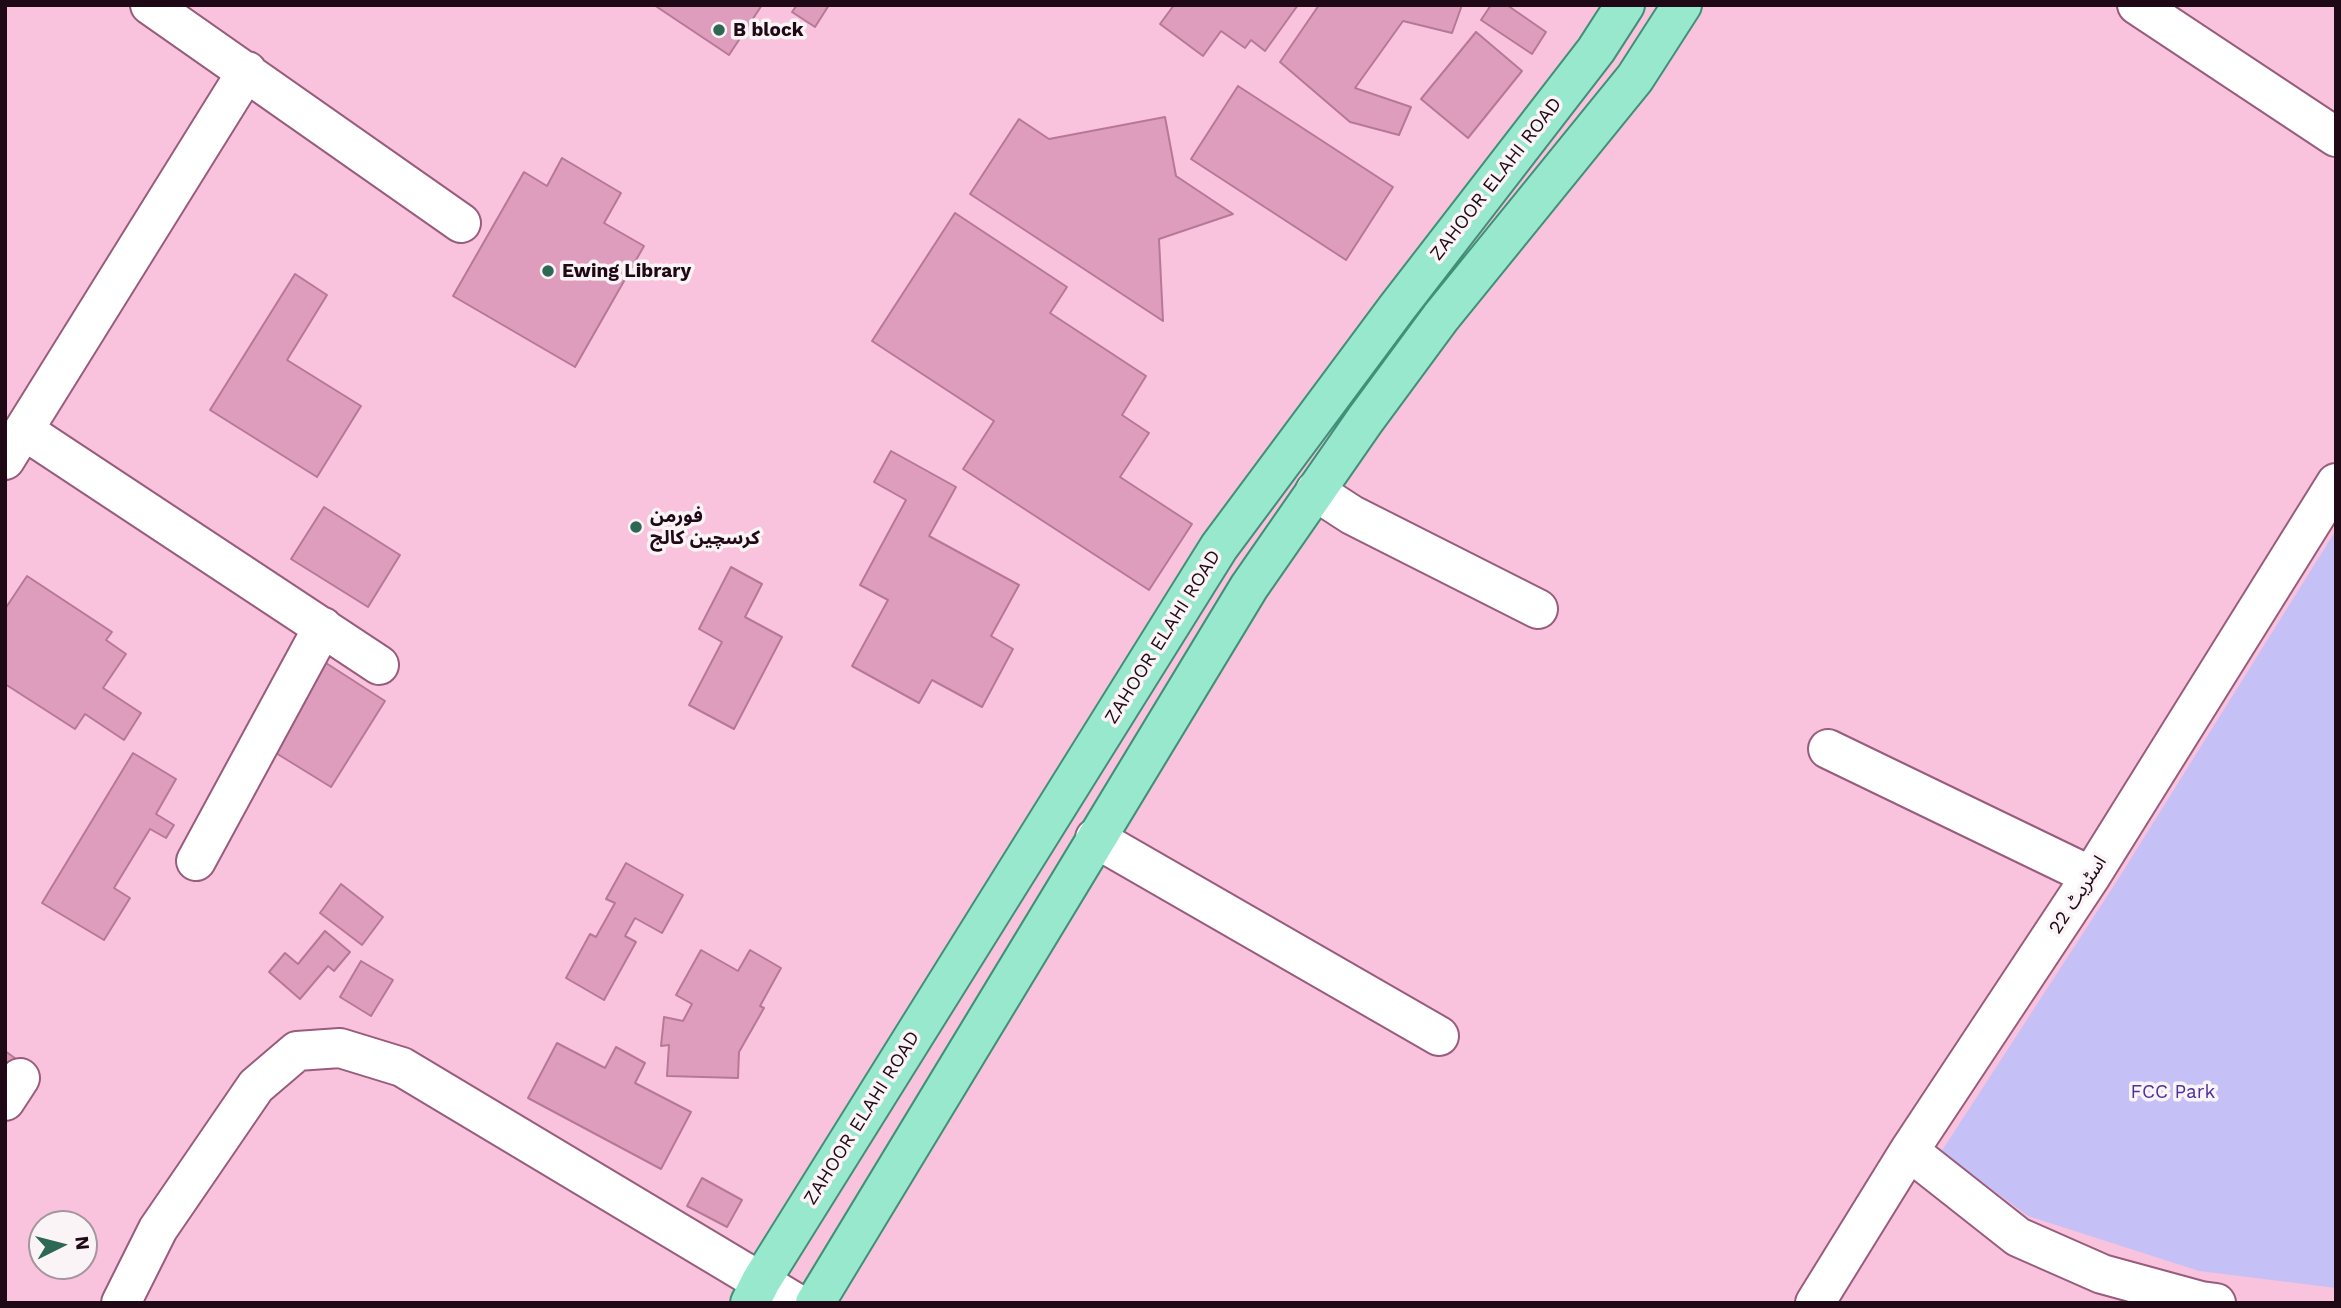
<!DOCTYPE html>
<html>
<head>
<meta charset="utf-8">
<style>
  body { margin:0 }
  #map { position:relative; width:2341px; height:1308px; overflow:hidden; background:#f9c3dd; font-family:"Work Sans",sans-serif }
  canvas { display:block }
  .frame { position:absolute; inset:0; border:7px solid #200916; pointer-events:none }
  .north { position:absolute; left:28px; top:1210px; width:70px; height:70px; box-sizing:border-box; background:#fbf4f7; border:2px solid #a3969d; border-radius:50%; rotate:84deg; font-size:19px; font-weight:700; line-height:28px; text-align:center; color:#200916 }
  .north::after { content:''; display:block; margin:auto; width:24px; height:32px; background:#2c6853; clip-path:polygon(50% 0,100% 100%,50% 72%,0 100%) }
</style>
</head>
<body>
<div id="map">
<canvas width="2341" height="1308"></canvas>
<div class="frame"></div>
<div class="north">N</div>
</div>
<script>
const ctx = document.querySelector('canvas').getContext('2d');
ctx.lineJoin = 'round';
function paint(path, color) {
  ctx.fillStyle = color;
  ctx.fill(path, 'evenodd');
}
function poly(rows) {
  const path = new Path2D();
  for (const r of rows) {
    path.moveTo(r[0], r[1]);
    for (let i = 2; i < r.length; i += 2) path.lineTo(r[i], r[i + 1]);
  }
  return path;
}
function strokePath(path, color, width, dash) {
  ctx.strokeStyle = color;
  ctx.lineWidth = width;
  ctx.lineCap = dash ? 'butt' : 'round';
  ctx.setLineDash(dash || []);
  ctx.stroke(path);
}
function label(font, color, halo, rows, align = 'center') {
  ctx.font = font + ' "Work Sans","Noto Sans Arabic",sans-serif';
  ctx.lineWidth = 7;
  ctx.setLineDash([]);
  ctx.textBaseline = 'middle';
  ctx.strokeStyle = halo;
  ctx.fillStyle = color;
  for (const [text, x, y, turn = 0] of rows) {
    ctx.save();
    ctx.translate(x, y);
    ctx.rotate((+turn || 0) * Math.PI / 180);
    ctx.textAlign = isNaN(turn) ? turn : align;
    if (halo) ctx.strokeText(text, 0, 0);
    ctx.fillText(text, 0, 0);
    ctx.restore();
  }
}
const green = poly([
  [2336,530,2336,1288,2199,1271,2028,1216,1941,1152,2115,884]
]);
const building = poly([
  [654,5,762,5,729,55,654,5],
  [797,5,829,5,815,27,792,12,797,5],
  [1174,5,1298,5,1265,51,1251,40,1245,48,1221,31,1203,56,1160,24,1174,5],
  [1319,5,1462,5,1452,33,1403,21,1355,88,1411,107,1399,135,1350,122,1280,62,1319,5],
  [1491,5,1507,5,1546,32,1532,54,1481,20,1491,5],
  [1476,32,1522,71,1468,138,1421,99,1476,32],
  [1238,86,1393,187,1346,260,1191,159,1238,86],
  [1165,117,1176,176,1233,214,1159,239,1163,321,970,194,1019,119,1049,139,1165,117],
  [562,158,621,193,604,223,644,246,575,367,453,296,524,172,547,186,562,158],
  [955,213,1067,287,1050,313,1146,376,1122,415,1149,433,1120,477,1192,524,1149,590,963,469,994,421,872,341,955,213],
  [295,274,327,295,287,360,361,406,317,477,210,410,295,274],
  [891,451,956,487,929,536,1019,585,991,636,1013,649,982,707,932,680,919,703,852,666,888,600,860,585,906,500,874,482,891,451],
  [324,507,400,555,368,607,291,559,324,507],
  [731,567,762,584,745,617,782,637,734,729,689,705,722,642,699,629,731,567],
  [27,576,112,632,106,640,126,654,103,688,141,713,124,740,85,714,75,729,5,684,5,609,27,576],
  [326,663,385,701,331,787,271,750,326,663],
  [133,753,176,779,156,814,174,825,166,838,150,829,114,888,130,898,104,940,42,903,133,753],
  [626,863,683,895,662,933,635,918,625,936,636,942,604,1000,566,978,590,934,596,937,615,903,606,899,626,863],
  [341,884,383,917,362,945,320,913,341,884],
  [325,931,350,952,334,971,328,966,300,999,269,972,285,953,298,964,325,931],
  [701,950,738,971,750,950,781,968,760,1006,764,1008,739,1052,738,1078,667,1076,669,1045,661,1046,664,1017,683,1021,692,1004,676,995,701,950],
  [361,961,393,980,371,1016,340,997,361,961],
  [557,1043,605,1068,616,1047,645,1063,635,1083,691,1112,661,1169,528,1098,557,1043],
  [5,1051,19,1061,5,1079,5,1051],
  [702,1178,742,1200,727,1227,687,1206,702,1178]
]);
const minor = poly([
  [150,5,461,223],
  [2137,5,2336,137],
  [25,431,379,665],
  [5,460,247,71],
  [1315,491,1352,515,1538,609],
  [1828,749,2091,876],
  [1095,838,1439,1036],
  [196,861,323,627],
  [5,1101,20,1078],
  [1909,1151,2018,1237,2102,1274,2201,1301,2216,1303],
  [121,1303,158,1229,256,1086,297,1051,340,1048,402,1067,796,1303],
  [1815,1303,1909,1151,2091,876,2336,483]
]);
const major = poly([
  [750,1303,761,1281,1219,547,1396,309,1596,50,1625,5],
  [815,1303,1249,587,1365,420,1441,317,1635,78,1682,5]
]);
const markers = [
  [719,30,7,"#2c6853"],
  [548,271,7,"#2c6853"],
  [636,527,7,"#2c6853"]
];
const poiNames = [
  ["B block",733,30],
  ["Ewing Library",562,271],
  ["فورمن",650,516],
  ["کرسچین کالج",650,538]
];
const streetNames = [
  ["ZAHOOR ELAHI ROAD",1496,179,-52],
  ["ZAHOOR ELAHI ROAD",1163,637,-58],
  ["اسٹریٹ 22",2078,895,-57],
  ["ZAHOOR ELAHI ROAD",862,1118,-58]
];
const parkNames = [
  ["FCC Park",2173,1092]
];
paint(green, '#c5c1f7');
paint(building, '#df9dbe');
strokePath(building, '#b77898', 2);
strokePath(minor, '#985c7c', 42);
strokePath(major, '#409078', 42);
strokePath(minor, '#fff', 38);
strokePath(major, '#97e8cd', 38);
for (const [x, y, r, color] of markers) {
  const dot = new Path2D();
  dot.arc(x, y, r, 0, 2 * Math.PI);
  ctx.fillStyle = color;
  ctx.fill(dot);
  strokePath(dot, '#fbf4f7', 2.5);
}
label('bold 19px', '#200916', '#fbf4f7', poiNames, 'left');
label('19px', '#200916', '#fbf4f7', streetNames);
label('19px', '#4b339d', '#fbf4f7', parkNames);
</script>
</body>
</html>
